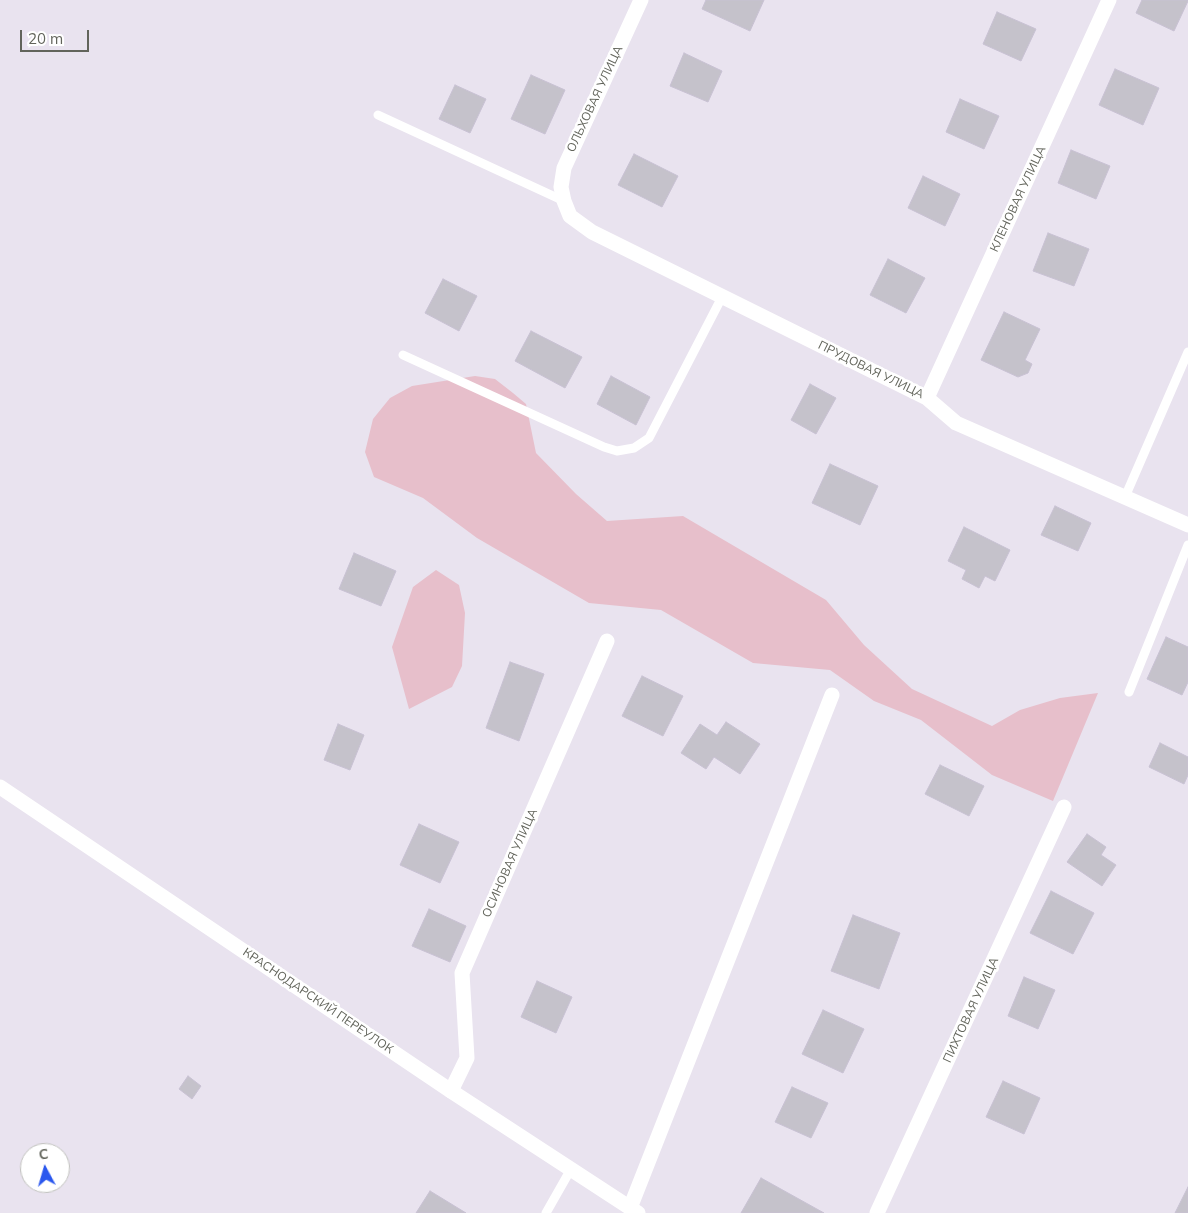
<!DOCTYPE html>
<html>
<head>
<meta charset="utf-8">
<style>
  body { margin:0 }
  #map { position:relative; width:1188px; height:1213px; overflow:hidden; background:#e9e3ef; font-family:Mulish,sans-serif }
  canvas { display:block }
  .north { position:absolute; left:20px; top:1143px; width:50px; height:50px; box-sizing:border-box; background:#fff; border:1px solid #c0c1bd; border-radius:50%; rotate:354deg; font-size:14px; font-weight:700; line-height:20px; text-align:center; color:#62645b }
  .north::after { content:''; display:block; margin:auto; width:18px; height:22px; background:#2a57ee; clip-path:polygon(50% 0,100% 100%,50% 72%,0 100%) }
  .scale { position:absolute; left:20px; top:30px; width:69px; height:22px; box-sizing:border-box; border:2px solid #62645b; border-top:0; padding-left:6px; font-size:15px; line-height:18px; white-space:nowrap; color:#62645b; -webkit-text-stroke:4px #fff; paint-order:stroke }
</style>
</head>
<body>
<div id="map">
<canvas width="1188" height="1213"></canvas>
<div class="north">С</div>
<div class="scale">20 m</div>
</div>
<script>
const ctx = document.querySelector('canvas').getContext('2d');
ctx.lineJoin = 'round';
function paint(path, color) {
  ctx.fillStyle = color;
  ctx.fill(path, 'evenodd');
}
function poly(rows) {
  const path = new Path2D();
  for (const r of rows) {
    path.moveTo(r[0], r[1]);
    for (let i = 2; i < r.length; i += 2) path.lineTo(r[i], r[i + 1]);
  }
  return path;
}
function strokePath(path, color, width, dash) {
  ctx.strokeStyle = color;
  ctx.lineWidth = width;
  ctx.lineCap = dash ? 'butt' : 'round';
  ctx.setLineDash(dash || []);
  ctx.stroke(path);
}
function label(font, color, halo, rows, align = 'center') {
  ctx.font = font + ' Mulish,sans-serif';
  ctx.lineWidth = 5;
  ctx.setLineDash([]);
  ctx.textBaseline = 'middle';
  ctx.strokeStyle = halo;
  ctx.fillStyle = color;
  for (const [text, x, y, turn = 0] of rows) {
    ctx.save();
    ctx.translate(x, y);
    ctx.rotate((+turn || 0) * Math.PI / 180);
    ctx.textAlign = isNaN(turn) ? turn : align;
    if (halo) ctx.strokeText(text, 0, 0);
    ctx.fillText(text, 0, 0);
    ctx.restore();
  }
}
const green = poly([
  [475,376,495,379,513,393,526,404,536,453,576,494,607,521,683,516,826,600,864,645,912,689,992,726,1020,710,1060,698,1098,693,1053,801,992,775,921,720,874,701,830,670,753,663,661,610,589,603,477,538,423,498,374,477,365,452,373,419,390,398,412,386],
  [436,570,459,585,465,613,462,666,452,687,409,709,392,647,413,587]
]);
const building = poly([
  [706,0,764,0,750,31,702,9,706,0],
  [1142,0,1188,0,1188,1,1174,31,1136,13,1142,0],
  [997,12,1036,29,1021,61,983,44,997,12],
  [684,53,722,71,708,102,670,86,684,53],
  [1115,69,1159,88,1143,125,1099,105,1115,69],
  [531,75,565,90,545,134,511,119,531,75],
  [455,85,486,99,470,133,439,119,455,85],
  [960,99,999,116,984,149,946,132,960,99],
  [1071,150,1110,166,1096,199,1058,183,1071,150],
  [634,154,678,176,662,207,618,185,634,154],
  [923,176,960,194,945,226,908,208,923,176],
  [1048,233,1089,249,1074,286,1033,271,1048,233],
  [888,259,925,278,906,313,870,295,888,259],
  [443,279,477,296,459,331,425,313,443,279],
  [1004,312,1040,329,1025,360,1032,364,1028,373,1018,377,981,360,1004,312],
  [531,331,582,357,565,388,515,361,531,331],
  [611,376,650,397,636,425,597,404,611,376],
  [810,384,836,398,816,434,791,420,810,384],
  [830,464,878,486,860,525,812,503,830,464],
  [1055,506,1091,523,1078,551,1041,535,1055,506],
  [964,527,1010,550,995,581,985,576,979,588,962,579,966,570,948,561,964,527],
  [354,553,396,571,381,606,339,589,354,553],
  [1166,637,1188,647,1188,682,1182,695,1147,679,1166,637],
  [510,662,544,674,519,741,486,728,510,662],
  [642,676,683,696,663,736,622,716,642,676],
  [726,722,760,744,740,774,714,757,706,769,681,753,700,724,717,735,726,722],
  [338,724,364,735,350,770,324,760,338,724],
  [1160,743,1188,757,1188,775,1184,784,1149,767,1160,743],
  [940,765,984,786,969,816,925,794,940,765],
  [419,824,459,842,440,883,400,865,419,824],
  [1087,834,1106,847,1101,855,1116,865,1102,886,1067,862,1087,834],
  [1051,891,1094,913,1073,954,1030,933,1051,891],
  [429,909,466,926,450,962,412,946,429,909],
  [853,915,900,933,879,989,831,971,853,915],
  [1024,977,1055,990,1038,1029,1008,1016,1024,977],
  [537,981,572,997,556,1033,521,1017,537,981],
  [823,1010,864,1029,843,1073,802,1054,823,1010],
  [188,1076,201,1086,192,1099,179,1089,188,1076],
  [1003,1081,1040,1098,1024,1134,986,1117,1003,1081],
  [792,1087,828,1103,811,1138,775,1122,792,1087],
  [761,1178,824,1213,741,1213,761,1178],
  [1188,1187,1188,1213,1175,1213,1188,1187],
  [430,1191,466,1213,416,1213,430,1191]
]);
const service = poly([
  [378,115,564,201],
  [403,355,604,447,617,451,634,448,649,438,722,297],
  [1125,497,1188,352],
  [1129,692,1188,545],
  [546,1213,571,1169]
]);
const minor = poly([
  [641,0,564,168,561,187,564,201,570,216,592,232,927,398,956,423,1188,525],
  [927,398,1109,0],
  [451,1091,467,1058,462,973,607,641],
  [630,1208,832,695],
  [877,1213,1064,807]
]);
const tertiary = poly([
  [0,787,451,1091,638,1213]
]);
const streetNames = [
  ["ОЛЬХОВАЯ УЛИЦА",595,99,-65],
  ["КЛЕНОВАЯ УЛИЦА",1018,199,-65],
  ["ПРУДОВАЯ УЛИЦА",871,370,26],
  ["ОСИНОВАЯ УЛИЦА",510,863,-66],
  ["КРАСНОДАРСКИЙ ПЕРЕУЛОК",318,1001,34],
  ["ПИХТОВАЯ УЛИЦА",971,1010,-65]
];
paint(green, '#e7bfcb');
paint(building, '#c5c2cb');
strokePath(building, '#c8c1d3', 1);
strokePath(service, '#fff', 9);
strokePath(minor, '#fff', 15);
strokePath(tertiary, '#fff', 15);
label('12px', '#62645b', '#fff', streetNames);
</script>
</body>
</html>
